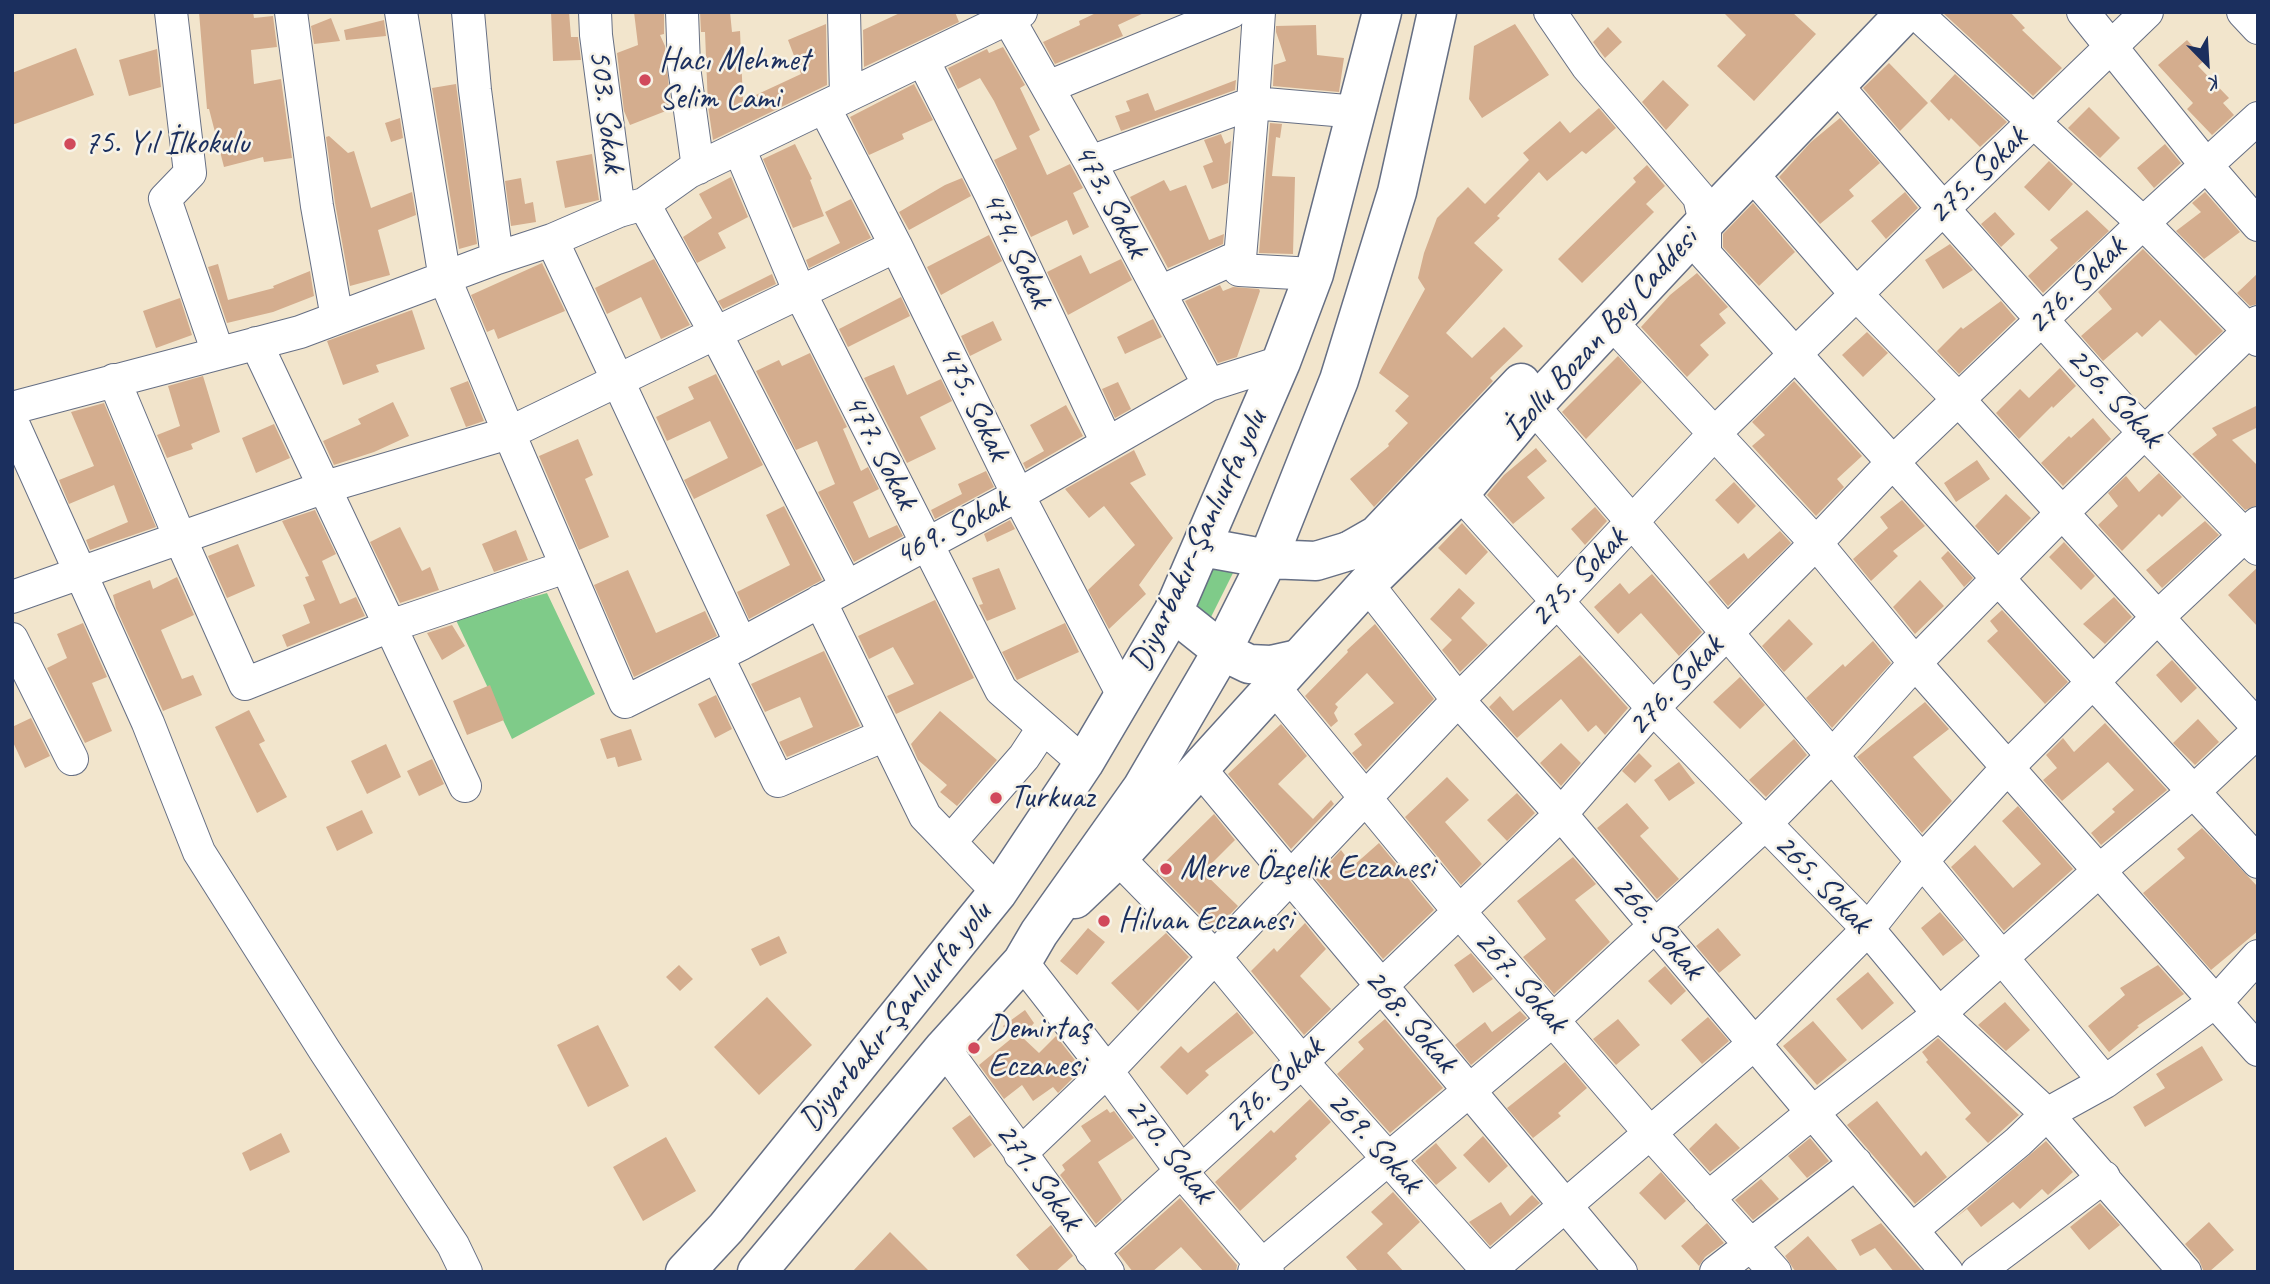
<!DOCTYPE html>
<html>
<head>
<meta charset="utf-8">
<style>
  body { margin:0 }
  #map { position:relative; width:2270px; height:1284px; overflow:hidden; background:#f2e5cc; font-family:Caveat,sans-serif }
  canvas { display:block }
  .frame { position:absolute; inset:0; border:14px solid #1b2f5e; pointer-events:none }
  .north { position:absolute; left:2172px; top:28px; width:70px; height:70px; -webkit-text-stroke:5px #f7f3e8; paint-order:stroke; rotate:156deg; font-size:19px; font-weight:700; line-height:28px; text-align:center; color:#1b2f5e }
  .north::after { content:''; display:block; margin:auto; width:24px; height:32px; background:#1b2f5e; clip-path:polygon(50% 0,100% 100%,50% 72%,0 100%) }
</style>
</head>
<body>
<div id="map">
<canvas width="2270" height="1284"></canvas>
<div class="frame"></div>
<div class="north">K</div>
</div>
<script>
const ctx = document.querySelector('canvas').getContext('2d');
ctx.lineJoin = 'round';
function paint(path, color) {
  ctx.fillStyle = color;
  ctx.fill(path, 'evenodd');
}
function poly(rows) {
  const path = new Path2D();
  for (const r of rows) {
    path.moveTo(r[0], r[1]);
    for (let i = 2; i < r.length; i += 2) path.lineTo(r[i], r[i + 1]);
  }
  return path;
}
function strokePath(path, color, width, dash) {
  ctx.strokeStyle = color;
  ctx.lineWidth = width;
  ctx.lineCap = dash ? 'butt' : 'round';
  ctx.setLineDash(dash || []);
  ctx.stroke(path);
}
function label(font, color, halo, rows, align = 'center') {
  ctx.font = font + ' Caveat,sans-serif';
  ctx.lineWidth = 5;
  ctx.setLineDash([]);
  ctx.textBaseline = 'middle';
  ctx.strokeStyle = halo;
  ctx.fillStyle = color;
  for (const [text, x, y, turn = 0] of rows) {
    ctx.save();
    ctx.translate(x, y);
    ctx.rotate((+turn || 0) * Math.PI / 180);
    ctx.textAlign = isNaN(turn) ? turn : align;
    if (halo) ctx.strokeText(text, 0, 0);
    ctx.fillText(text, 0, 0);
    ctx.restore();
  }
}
const green = poly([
  [1209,567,1236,567,1209,621,1194,612],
  [547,593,595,694,512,739,455,618]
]);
const building = poly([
  [199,12,253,12,254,18,273,16,277,47,251,50,254,84,281,79,292,158,264,162,263,157,224,167,209,109,207,109],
  [551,12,569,12,571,37,578,37,581,60,553,61],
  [634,12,664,12,664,34,660,35,665,46,671,109,630,125,624,111,617,53,638,45],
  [700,12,730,12,732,32,740,31,743,101,801,74,788,40,826,24,827,85,713,140,708,106,705,32,701,32],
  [902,12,955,12,959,22,864,67,863,30],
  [1098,12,1146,12,1118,25,1123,36,1055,64,1043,42,1080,25,1079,21],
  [1723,12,1792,12,1816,34,1754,101,1717,66,1746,35],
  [1942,12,2010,12,2025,28,2022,30,2062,68,2033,96],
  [331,18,340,41,314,44,311,26],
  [384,20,386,36,346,40,344,30],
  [1515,24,1549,75,1482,118,1469,99,1474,46],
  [1316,25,1317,55,1344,58,1339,92,1273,86,1274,65,1286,61,1276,32,1276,26],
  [1608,27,1622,42,1605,58,1593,42],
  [2187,40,2205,60,2198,66,2229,98,2223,103,2234,115,2212,135,2187,109,2193,103,2158,65],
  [1003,47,1025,85,1020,88,1040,130,1029,136,1047,175,1070,164,1083,188,1073,193,1089,227,1073,235,1067,220,1031,237,994,160,1017,149,994,101,980,78,958,89,948,68,987,49,989,53],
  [76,48,94,95,12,125,12,73],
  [157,49,161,87,129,96,119,60],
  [1889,63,1928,103,1900,131,1863,88],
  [1955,74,2007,122,1980,147,1951,118,1949,121,1930,101],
  [1236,80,1235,90,1121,131,1115,116,1130,111,1126,101,1148,93,1155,111],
  [1663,80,1689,105,1666,130,1642,102],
  [456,84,477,244,459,249,432,88],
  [914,84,933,120,902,134,904,139,869,155,850,117],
  [2089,107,2120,138,2100,158,2068,128],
  [1599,108,1616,128,1586,154,1582,151,1547,181,1539,172,1497,216,1500,218,1474,243,1503,270,1446,333,1472,358,1504,327,1523,346,1490,378,1493,381,1374,507,1350,479,1389,446,1388,444,1408,423,1395,411,1409,396,1379,373,1425,289,1418,278,1424,253,1437,218,1468,187,1485,204,1529,160,1523,153,1560,121,1570,133],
  [400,118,403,138,391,142,385,123],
  [1840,118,1880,163,1849,190,1854,196,1820,224,1779,177,1811,142],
  [1270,123,1282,124,1280,138,1276,137,1272,176,1295,177,1293,254,1259,253],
  [1221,134,1225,144,1231,141,1228,183,1212,189,1203,166,1213,162,1204,140],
  [329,136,348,153,354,151,371,208,412,192,416,215,378,230,390,275,350,286,335,203,326,137],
  [795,144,812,179,810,180,824,216,793,228,763,159],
  [2165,144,2181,163,2154,188,2137,168],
  [592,154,599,200,565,208,556,161],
  [2049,161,2073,184,2049,211,2024,187],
  [1647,165,1665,186,1646,204,1654,212,1582,283,1558,259,1636,182,1633,178],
  [731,177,748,217,718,233,726,248,697,263,683,237,712,218,699,194],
  [521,178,525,204,533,202,536,222,511,226,505,181],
  [962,178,971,196,909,230,899,212,945,185],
  [1164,180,1170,191,1186,185,1209,240,1224,234,1223,244,1168,268,1130,197],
  [1905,192,1918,208,1886,239,1871,221],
  [2205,192,2240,232,2204,259,2176,231,2201,212,2192,203],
  [851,199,871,238,809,268,806,260,840,243,825,212],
  [1753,203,1795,252,1759,286,1723,247,1723,234],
  [2087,210,2109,231,2043,293,2028,276,2058,248,2050,240],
  [1995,212,2015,234,2001,247,1981,224],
  [989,235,1002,261,941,295,927,267],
  [1950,244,1973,270,1943,289,1925,260],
  [2143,249,2223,331,2196,356,2160,320,2142,337,2137,332,2103,361,2081,336,2112,309,2098,292],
  [1081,255,1090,274,1121,259,1132,280,1068,315,1047,272],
  [654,259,690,325,661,339,641,297,607,314,595,288],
  [542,263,565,311,498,339,494,329,487,332,471,295],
  [218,264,228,300,274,288,273,286,310,271,314,296,273,312,227,323,208,267],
  [1697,273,1728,307,1719,314,1726,323,1700,345,1709,355,1687,377,1641,327,1670,295],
  [2258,273,2258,304,2250,306,2237,293],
  [772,274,776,284,723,309,718,301],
  [1220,285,1223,291,1233,287,1259,289,1260,291,1237,357,1218,363,1185,301],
  [901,297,910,316,848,347,839,329],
  [180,298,192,335,156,348,143,311],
  [2001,301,2016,319,1959,374,1937,351,1961,327,1963,329],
  [412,310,425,349,376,365,379,372,343,385,327,341],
  [1153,319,1162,337,1125,354,1117,337],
  [993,321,1002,340,970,356,961,336],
  [1867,332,1888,353,1863,377,1842,355],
  [810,353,847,427,843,429,861,471,868,467,879,489,853,502,869,538,897,525,903,536,854,562,818,492,835,484,817,441,796,450,756,371,779,360,782,366],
  [1618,356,1642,382,1586,439,1562,412],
  [894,365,907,395,941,379,952,401,920,417,936,449,907,463,864,378],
  [2060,368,2076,386,2053,408,2052,406,2019,439,1996,413,2020,389,2029,398],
  [716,374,763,465,694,499,684,480,728,458,710,421,667,441,656,417,694,399,688,387],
  [203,376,220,432,191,444,193,449,167,458,157,435,180,426,168,386],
  [468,381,484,421,466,427,450,388],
  [1794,381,1862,456,1837,479,1844,487,1816,516,1752,446,1765,435,1752,422],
  [1118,382,1131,409,1115,418,1102,389],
  [393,402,409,436,374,452,334,465,323,441,361,424,358,419],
  [104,403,156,527,90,550,86,540,128,522,114,485,69,504,59,480,94,466,71,412],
  [1066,405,1083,436,1026,469,1023,463,1044,451,1030,425],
  [2258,405,2258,427,2232,440,2258,466,2258,505,2245,510,2192,454,2217,435,2212,428],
  [2093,418,2111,439,2063,486,2041,463,2069,436,2071,438],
  [274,424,290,458,256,473,242,438],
  [578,439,593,475,585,479,609,537,579,550,539,456],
  [1536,448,1547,461,1527,477,1545,498,1513,524,1487,495,1504,475],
  [1134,450,1146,475,1130,483,1173,538,1139,585,1146,594,1109,629,1088,590,1135,545,1104,506,1089,518,1065,489],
  [1977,460,1990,479,1956,502,1944,483],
  [986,471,994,487,935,519,931,510,962,494,958,484],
  [2159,473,2182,497,2162,517,2159,514,2122,551,2098,525,2118,506,2108,493,2126,476,2139,492],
  [1734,482,1756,506,1738,524,1715,500],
  [2006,494,2031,518,1998,552,1975,526],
  [1902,500,1925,526,1893,551,1898,556,1871,581,1853,559,1888,528,1880,517],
  [784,506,822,580,749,619,737,592,790,565,766,515],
  [1595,507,1607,521,1585,545,1571,529],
  [315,510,336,554,322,561,340,604,356,597,365,616,287,647,282,635,310,623,303,605,315,600,305,577,309,576,282,521],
  [1010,520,1015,529,987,542,984,534],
  [2205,521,2219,535,2162,588,2146,570],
  [1462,523,1488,552,1466,575,1438,548],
  [400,527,422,571,430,567,439,590,400,603,370,542],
  [516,530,528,560,494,572,482,544],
  [1780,531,1791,543,1728,606,1708,582,1744,553,1748,559],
  [2064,542,2095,576,2081,590,2049,557],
  [238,544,255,586,227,598,208,556],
  [1948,551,1973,578,1964,587,1941,558],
  [2258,567,2258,627,2228,595],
  [999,568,1016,609,987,621,979,605,983,604,972,578],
  [628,570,656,633,705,611,717,636,634,677,594,585],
  [1652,574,1702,632,1679,656,1641,613,1618,634,1594,607,1620,583,1629,594],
  [177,577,194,615,161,630,182,679,193,675,202,695,163,711,116,608,113,595,150,580,153,589],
  [1920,580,1944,606,1915,634,1893,607],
  [1459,588,1475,603,1461,618,1488,645,1460,672,1442,650,1452,640,1430,619],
  [2114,597,2132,617,2105,644,2083,624],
  [935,600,974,678,896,714,887,696,914,684,893,647,869,659,858,636],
  [2002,610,2068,682,2045,704,1987,641,1998,631,1990,621],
  [1789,619,1813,644,1784,672,1762,646],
  [83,623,107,677,92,683,112,731,85,743,47,668,67,658,57,634],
  [1065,623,1079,652,1017,680,1002,652],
  [1375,624,1434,699,1366,770,1352,753,1362,745,1354,734,1394,703,1367,673,1335,704,1338,707,1334,713,1338,721,1331,727,1305,696,1348,652,1347,650],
  [452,625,465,646,442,660,427,633],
  [1873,641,1891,663,1832,728,1806,698,1843,664,1845,667],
  [824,651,860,726,787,757,779,742,813,727,800,697,765,712,751,684],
  [1580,655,1628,708,1605,735,1596,725,1588,732,1561,699,1517,738,1489,707,1500,696,1513,711],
  [2172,660,2197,688,2181,703,2156,675],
  [1740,677,1765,705,1740,729,1713,702],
  [490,685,504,720,467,735,453,701],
  [716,695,732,729,715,738,698,704],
  [1925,702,1949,729,1913,757,1952,801,1922,833,1857,757],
  [249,710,265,741,259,744,287,797,257,813,215,727],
  [940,711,997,760,957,806,940,792,947,785,918,760,911,744],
  [31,718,50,756,25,768,12,740,12,727],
  [2198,719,2219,742,2195,765,2173,743],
  [2105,723,2167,790,2101,845,2091,833,2115,812,2112,809,2134,790,2108,762,2062,801,2043,780,2057,768,2046,755,2063,738,2074,752],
  [1281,724,1307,756,1278,784,1313,819,1331,800,1334,804,1291,849,1228,774],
  [631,729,642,760,618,767,615,757,607,759,600,739],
  [1794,739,1807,755,1766,797,1749,780],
  [1561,743,1581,763,1561,786,1540,763],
  [386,744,401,777,367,794,351,761],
  [1639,753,1652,766,1635,783,1622,771],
  [432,759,444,784,419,796,407,771],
  [1679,762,1695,783,1669,801,1654,780],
  [1447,777,1469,800,1445,822,1482,864,1461,885,1405,817],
  [1517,793,1535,813,1507,841,1487,820],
  [1627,803,1649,828,1640,836,1679,879,1657,899,1597,828],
  [2018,806,2073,869,2004,931,1951,867,1975,845,2013,888,2041,864,2002,821],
  [362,810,373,833,337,851,326,827],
  [1214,814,1235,840,1203,872,1238,906,1215,930,1156,871],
  [2202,828,2258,887,2258,931,2211,970,2143,893,2185,858,2177,849],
  [1379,843,1434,910,1383,959,1315,878,1341,850,1353,866],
  [1573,857,1596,884,1575,900,1610,942,1554,994,1523,957,1546,939,1517,901],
  [1940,912,1964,940,1943,956,1921,928],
  [1305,923,1326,949,1300,976,1331,1009,1304,1035,1251,971,1274,948,1277,952],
  [1088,928,1105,942,1077,975,1060,961],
  [1718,928,1741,955,1719,973,1696,946],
  [1166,933,1189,957,1138,1011,1111,983],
  [779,936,787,953,760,966,751,949],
  [1471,953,1493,979,1473,993,1454,965],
  [679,965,693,979,680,991,666,977],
  [2158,965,2184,994,2137,1026,2139,1027,2109,1052,2088,1026,2125,995,2120,988],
  [1665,966,1686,991,1671,1005,1648,981],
  [1868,972,1894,1003,1862,1030,1836,999],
  [767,997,812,1045,759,1095,714,1047],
  [2005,1002,2030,1030,2006,1051,1978,1025],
  [1025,1010,1034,1023,1022,1037,1039,1053,1056,1036,1082,1069,1058,1093,1053,1087,1033,1101,1022,1085,1004,1099,979,1065,1012,1038,1003,1026],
  [1520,1011,1527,1018,1471,1065,1455,1045,1485,1022,1492,1032],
  [1237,1012,1254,1033,1205,1071,1209,1075,1187,1095,1160,1067,1181,1046,1188,1053],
  [1708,1017,1729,1041,1702,1064,1681,1040],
  [1385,1019,1443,1088,1390,1133,1337,1074,1364,1049,1358,1042],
  [1618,1019,1640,1045,1616,1065,1593,1039],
  [1813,1021,1847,1060,1817,1085,1783,1046],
  [598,1025,629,1086,588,1107,557,1045],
  [1938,1038,2019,1115,1988,1143,1965,1119,1971,1113,1926,1062,1928,1060,1922,1052],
  [2202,1046,2223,1080,2145,1127,2133,1107,2165,1088,2156,1074],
  [1565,1062,1587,1088,1558,1113,1561,1116,1533,1138,1507,1108],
  [1310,1099,1331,1122,1295,1156,1297,1159,1240,1211,1215,1182,1271,1130,1274,1133],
  [1877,1101,1921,1156,1926,1151,1947,1177,1915,1204,1847,1125],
  [1107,1109,1110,1113,1114,1111,1134,1138,1098,1162,1122,1200,1096,1224,1060,1175,1065,1170,1062,1165,1091,1141,1081,1126],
  [970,1115,992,1145,974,1158,952,1128],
  [1716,1123,1740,1148,1710,1172,1689,1149],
  [281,1133,290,1152,250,1171,242,1153],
  [1483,1136,1508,1166,1489,1183,1463,1155],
  [666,1137,696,1191,643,1221,613,1167],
  [1810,1138,1829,1161,1807,1178,1788,1156],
  [2046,1141,2073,1172,2048,1195,2042,1189,2020,1209,2013,1202,1981,1227,1967,1209,1954,1219],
  [1436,1143,1457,1168,1436,1185,1415,1161],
  [1661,1172,1686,1201,1665,1220,1639,1193],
  [1761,1179,1779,1199,1753,1220,1735,1200],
  [1393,1192,1420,1222,1387,1253,1404,1272,1359,1272,1346,1257,1383,1224,1371,1212],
  [1532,1195,1540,1203,1490,1246,1469,1222,1501,1202,1510,1216],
  [1180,1198,1237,1265,1236,1272,1204,1272,1181,1247,1152,1272,1133,1272,1118,1253],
  [2100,1203,2120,1225,2089,1250,2070,1227],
  [2209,1222,2234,1250,2209,1272,2204,1272,2199,1260,2185,1244],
  [1707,1223,1724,1243,1705,1257,1699,1266,1681,1246],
  [1881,1223,1923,1272,1894,1272,1875,1248,1860,1256,1851,1240],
  [1051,1225,1073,1256,1055,1272,1031,1272,1016,1255],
  [890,1232,930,1272,852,1272],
  [1808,1236,1839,1272,1796,1272,1793,1268,1785,1256]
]);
const minor = poly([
  [171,12,190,173,165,199,218,353],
  [291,12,317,206,337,318],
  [468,12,475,90,497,258],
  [595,12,596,35,619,211],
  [682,12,684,67,698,168],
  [844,12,846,96],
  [1550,12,1587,66,1699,197,1705,222,1705,254,1970,548,2258,862],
  [1915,12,2143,223,2258,340],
  [2083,12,2206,165,2258,225],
  [2243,12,2258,28],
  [1008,18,1090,162,1209,385],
  [923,60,990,193,1107,443],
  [1836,85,1954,221,2119,406,2258,549],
  [1048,87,1231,12],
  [824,107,896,246,1018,495,1124,697],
  [739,148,800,293,1001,690,1084,763],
  [1090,162,1253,103,1259,12],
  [1751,173,1856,294,1958,399,2258,727],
  [644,204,716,334,846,586],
  [552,240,741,644],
  [896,246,509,433,625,702,741,644,1018,495,1209,385,1281,362],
  [1314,274,1239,270,1253,103,1358,112],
  [1160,292,1240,256],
  [1611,322,1816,543,1915,663,2258,1050],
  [256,343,390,626,566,567],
  [114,380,180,538,245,684,390,626,465,786],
  [1533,406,1922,861,2105,1082],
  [12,408,300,332,497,258,552,240,619,211,644,204,689,172,1021,12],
  [12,421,148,723,199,852,325,1051,453,1245,466,1272],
  [1460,493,1653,708,1868,929,1939,1014,2047,1114,2185,1272],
  [1367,584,1458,700,1561,814,1947,1272],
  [12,597,325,487,509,433,445,279,401,12],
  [820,601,925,816,998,892],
  [12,639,72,759],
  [717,656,778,781,885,735],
  [1273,686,1458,910,1650,1133,1775,1272],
  [1200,769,1621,1272],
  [950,842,1024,757,1043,728],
  [1118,858,1216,958,1302,1062,1489,1272],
  [1022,962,1107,1071,1181,1171,1268,1272],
  [944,1048,1108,1272],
  [1020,1154,1107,1071,1458,700,1557,602,1715,433,1943,209,2147,12],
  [1708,1198,1813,1112,1939,1014,2100,870,2193,792,2258,731],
  [1912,1230,2018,1142,2047,1114,2105,1082,2220,998,2258,956],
  [1092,1252,1302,1062,1561,814,1653,708,1816,543,1893,462,2143,223,2258,118],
  [1254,1272,1553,1020,1764,825,1832,756,1915,663,2062,513,2258,322],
  [1488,1272,1755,1043,1868,929,1922,861,2008,767,2158,617,2258,523],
  [1716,1272,1856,1163],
  [1977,1272,2104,1177]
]);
const major = poly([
  [1349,551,1377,535,1521,383],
  [1075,899,1118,858,1367,584,1460,493,1533,406,1705,222,1906,12]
]);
const highway = poly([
  [1202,547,1268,559,1316,561,1349,551],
  [1173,612,1222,651,1249,664,1271,665,1298,659],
  [685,1272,726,1228,998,892,1084,763,1173,612,1281,362,1314,274,1382,12],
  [757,1272,944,1048,1022,962,1039,933,1142,788,1222,651,1268,559,1339,380,1397,192,1437,12]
]);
const markers = [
  [645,80,7,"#d1495b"],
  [70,144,7,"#d1495b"],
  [996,798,7,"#d1495b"],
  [1166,869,7,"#d1495b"],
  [1104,921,7,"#d1495b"],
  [974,1048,7,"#d1495b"]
];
const poiNames = [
  ["Hacı Mehmet",659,61],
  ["Selim Cami",659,99],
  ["75. Yıl İlkokulu",84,144],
  ["Turkuaz",1010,798],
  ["Merve Özçelik Eczanesi",1180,869],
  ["Hilvan Eczanesi",1118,921],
  ["Demirtaş",988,1029],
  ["Eczanesi",988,1067]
];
const streetNames = [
  ["503. Sokak",606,111,83],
  ["275. Sokak",1978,176,-44],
  ["473. Sokak",1110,201,62],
  ["474. Sokak",1016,250,65],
  ["276. Sokak",2077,286,-44],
  ["İzollu Bozan Bey Caddesi",1601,335,-48],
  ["256. Sokak",2114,398,47],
  ["475. Sokak",973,403,64],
  ["477. Sokak",880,452,63],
  ["469. Sokak",952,529,-28],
  ["Diyarbakır-Şanlıurfa yolu",1199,541,-65],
  ["275. Sokak",1579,578,-46],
  ["276. Sokak",1676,686,-47],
  ["265. Sokak",1822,884,46],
  ["266. Sokak",1657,928,50],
  ["267. Sokak",1520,982,49],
  ["Diyarbakır-Şanlıurfa yolu",896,1017,-51],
  ["268. Sokak",1410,1021,50],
  ["276. Sokak",1274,1086,-43],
  ["269. Sokak",1374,1143,48],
  ["270. Sokak",1169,1151,52],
  ["271. Sokak",1038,1177,54]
];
paint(green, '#7fcb89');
paint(building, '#d4ad8e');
strokePath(minor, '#666f84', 34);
strokePath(major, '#666f84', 41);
strokePath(highway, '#666f84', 41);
strokePath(minor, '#fff', 32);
strokePath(major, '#fff', 38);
strokePath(highway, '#fff', 38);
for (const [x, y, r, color] of markers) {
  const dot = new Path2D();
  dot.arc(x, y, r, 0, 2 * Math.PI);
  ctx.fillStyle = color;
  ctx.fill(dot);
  strokePath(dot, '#f7f3e8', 2.5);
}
label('33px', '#1b2f5e', '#f7f3e8', poiNames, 'left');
label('33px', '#1b2f5e', '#f7f3e8', streetNames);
</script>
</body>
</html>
